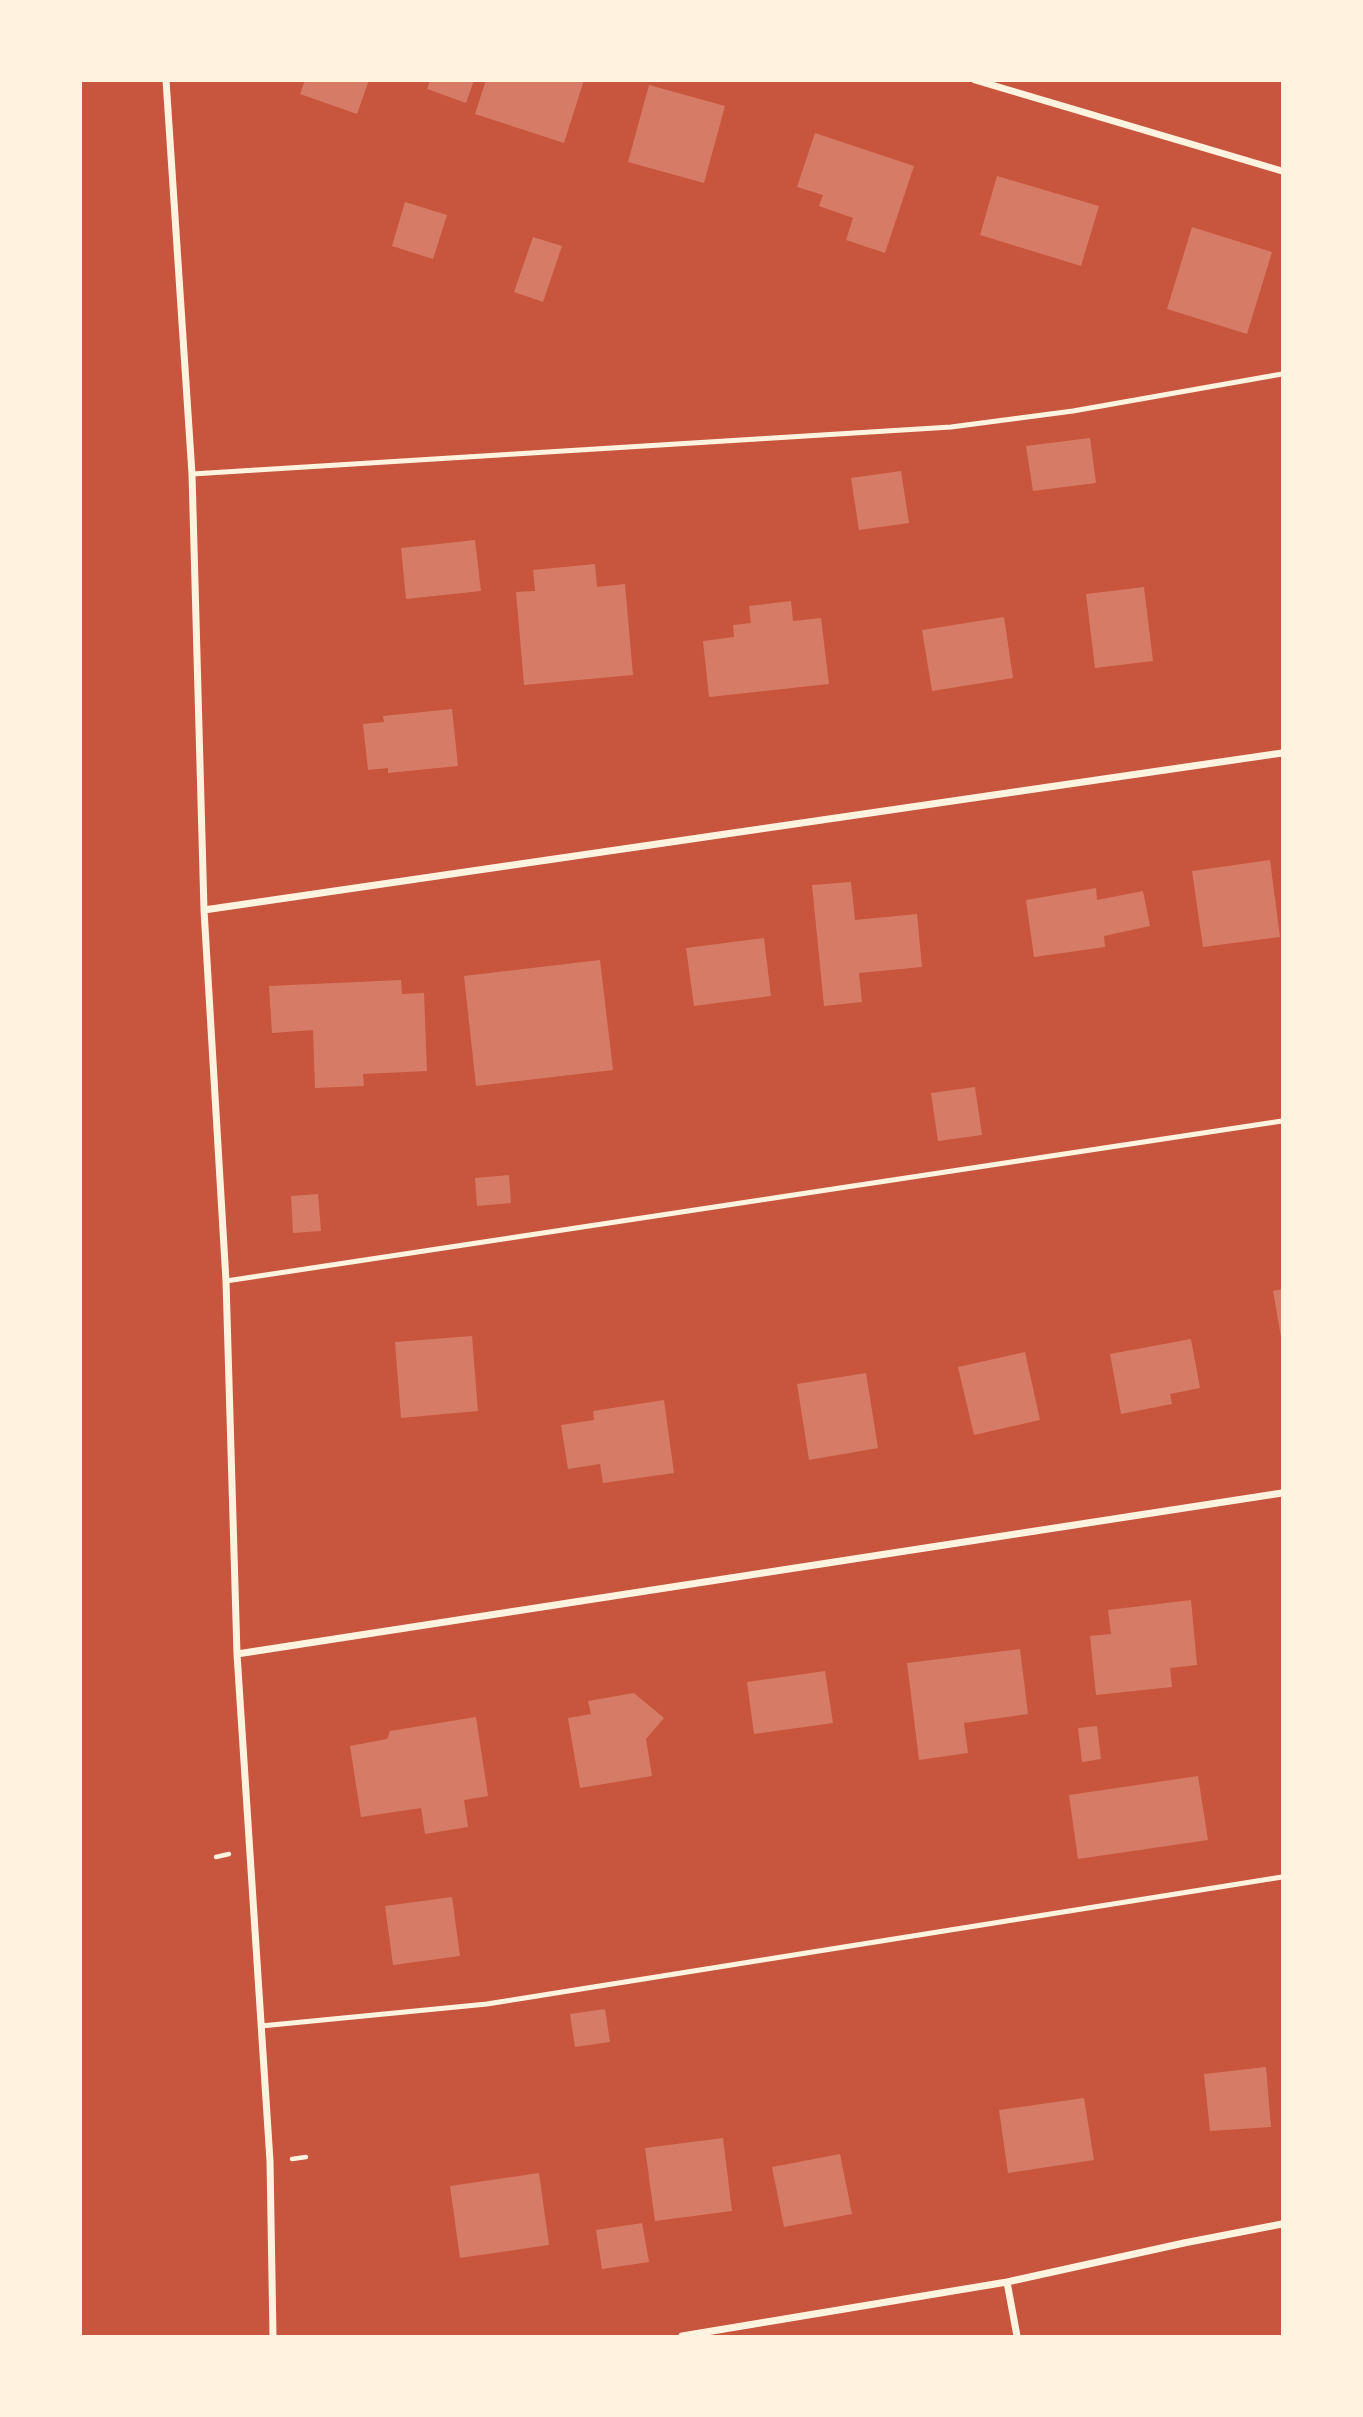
<!DOCTYPE html>
<html>
<head>
<meta charset="utf-8">
<style>
  body { margin:0 }
  #map { position:relative; width:1363px; height:2417px; overflow:hidden; background:#c8553d; font-family:"Golos Text",sans-serif }
  canvas { display:block }
  .frame { position:absolute; inset:0; border:82px solid #fff3e0; pointer-events:none }
</style>
</head>
<body>
<div id="map">
<canvas width="1363" height="2417"></canvas>
<div class="frame"></div>
</div>
<script>
const ctx = document.querySelector('canvas').getContext('2d');
ctx.lineJoin = 'round';
function paint(path, color) {
  ctx.fillStyle = color;
  ctx.fill(path, 'evenodd');
}
function poly(rows) {
  const path = new Path2D();
  for (const r of rows) {
    path.moveTo(r[0], r[1]);
    for (let i = 2; i < r.length; i += 2) path.lineTo(r[i], r[i + 1]);
  }
  return path;
}
function strokePath(path, color, width, dash) {
  ctx.strokeStyle = color;
  ctx.lineWidth = width;
  ctx.lineCap = dash ? 'butt' : 'round';
  ctx.setLineDash(dash || []);
  ctx.stroke(path);
}
const building = poly([
  [305,80,369,80,357,114,300,94],
  [430,80,474,80,466,103,427,89],
  [486,80,584,80,564,143,475,114],
  [649,85,725,106,704,183,628,162],
  [815,133,914,166,885,253,846,240,853,218,819,206,823,195,797,187],
  [997,176,1099,206,1081,266,980,235],
  [405,202,447,215,433,259,392,246],
  [1192,227,1272,252,1247,334,1167,309],
  [533,237,562,246,543,302,514,292],
  [1090,438,1096,483,1033,491,1026,446],
  [901,471,909,523,859,530,851,478],
  [475,540,481,591,406,599,401,548],
  [595,564,597,587,625,584,633,675,524,685,516,592,535,591,533,570],
  [1144,587,1153,661,1095,668,1086,594],
  [791,601,793,621,821,618,829,684,709,697,703,641,734,637,733,625,751,623,749,606],
  [1004,617,1013,678,932,691,922,630],
  [452,709,458,766,388,773,388,768,368,770,363,724,384,722,383,716],
  [1270,860,1280,937,1203,947,1192,871],
  [851,882,855,920,917,914,922,967,859,973,862,1002,824,1006,812,885],
  [1096,888,1097,900,1143,891,1150,926,1104,936,1105,947,1034,957,1026,900],
  [764,938,771,996,694,1006,686,948],
  [600,960,613,1070,476,1086,464,976],
  [401,980,402,994,424,993,427,1071,363,1074,364,1086,315,1088,313,1030,272,1033,269,986],
  [975,1087,982,1135,938,1141,931,1093],
  [509,1175,511,1203,477,1206,475,1178],
  [318,1194,321,1231,293,1233,291,1196],
  [1282,1289,1282,1337,1281,1337,1273,1291],
  [472,1336,478,1411,401,1418,395,1342],
  [1191,1339,1200,1388,1170,1394,1172,1404,1121,1414,1110,1354],
  [1025,1352,1040,1420,974,1435,958,1367],
  [866,1373,878,1448,809,1460,797,1384],
  [664,1400,674,1473,603,1483,600,1464,568,1469,561,1425,594,1420,593,1411],
  [1191,1600,1197,1665,1170,1668,1172,1687,1096,1695,1090,1636,1111,1634,1108,1610],
  [1020,1649,1028,1714,964,1723,968,1753,919,1760,907,1663],
  [825,1671,833,1723,754,1734,747,1682],
  [634,1693,664,1718,646,1739,652,1776,580,1788,568,1718,591,1714,588,1701],
  [476,1717,488,1796,464,1800,468,1827,425,1834,421,1808,361,1817,350,1746,387,1739,390,1731],
  [1097,1726,1101,1759,1082,1762,1078,1728],
  [1198,1776,1208,1840,1078,1859,1069,1795],
  [452,1897,460,1956,393,1965,385,1906],
  [605,2009,610,2042,575,2047,570,2014],
  [1266,2067,1271,2127,1210,2131,1204,2074],
  [1084,2098,1094,2160,1008,2173,999,2110],
  [723,2138,732,2211,655,2221,645,2148],
  [840,2154,852,2214,784,2227,772,2167],
  [539,2173,549,2245,460,2258,450,2186],
  [642,2223,649,2262,602,2269,596,2230]
]);
const path = poly([
  [216,1857,229,1854],
  [292,2159,306,2157]
]);
const service = poly([
  [192,474,951,427,1073,411,1282,374],
  [226,1281,1282,1121],
  [261,2026,487,2004,1282,1877]
]);
const minor = poly([
  [166,80,192,474,204,910,226,1281,237,1654,270,2161,273,2336],
  [975,80,1282,171],
  [204,910,1282,753],
  [237,1654,1282,1493],
  [1007,2282,1017,2336],
  [682,2336,1007,2282,1184,2243,1282,2224]
]);
paint(building, '#d67c66');
strokePath(path, '#fff3e0', 4.5);
strokePath(service, '#fff3e0', 5);
strokePath(minor, '#fff3e0', 7);
</script>
</body>
</html>
